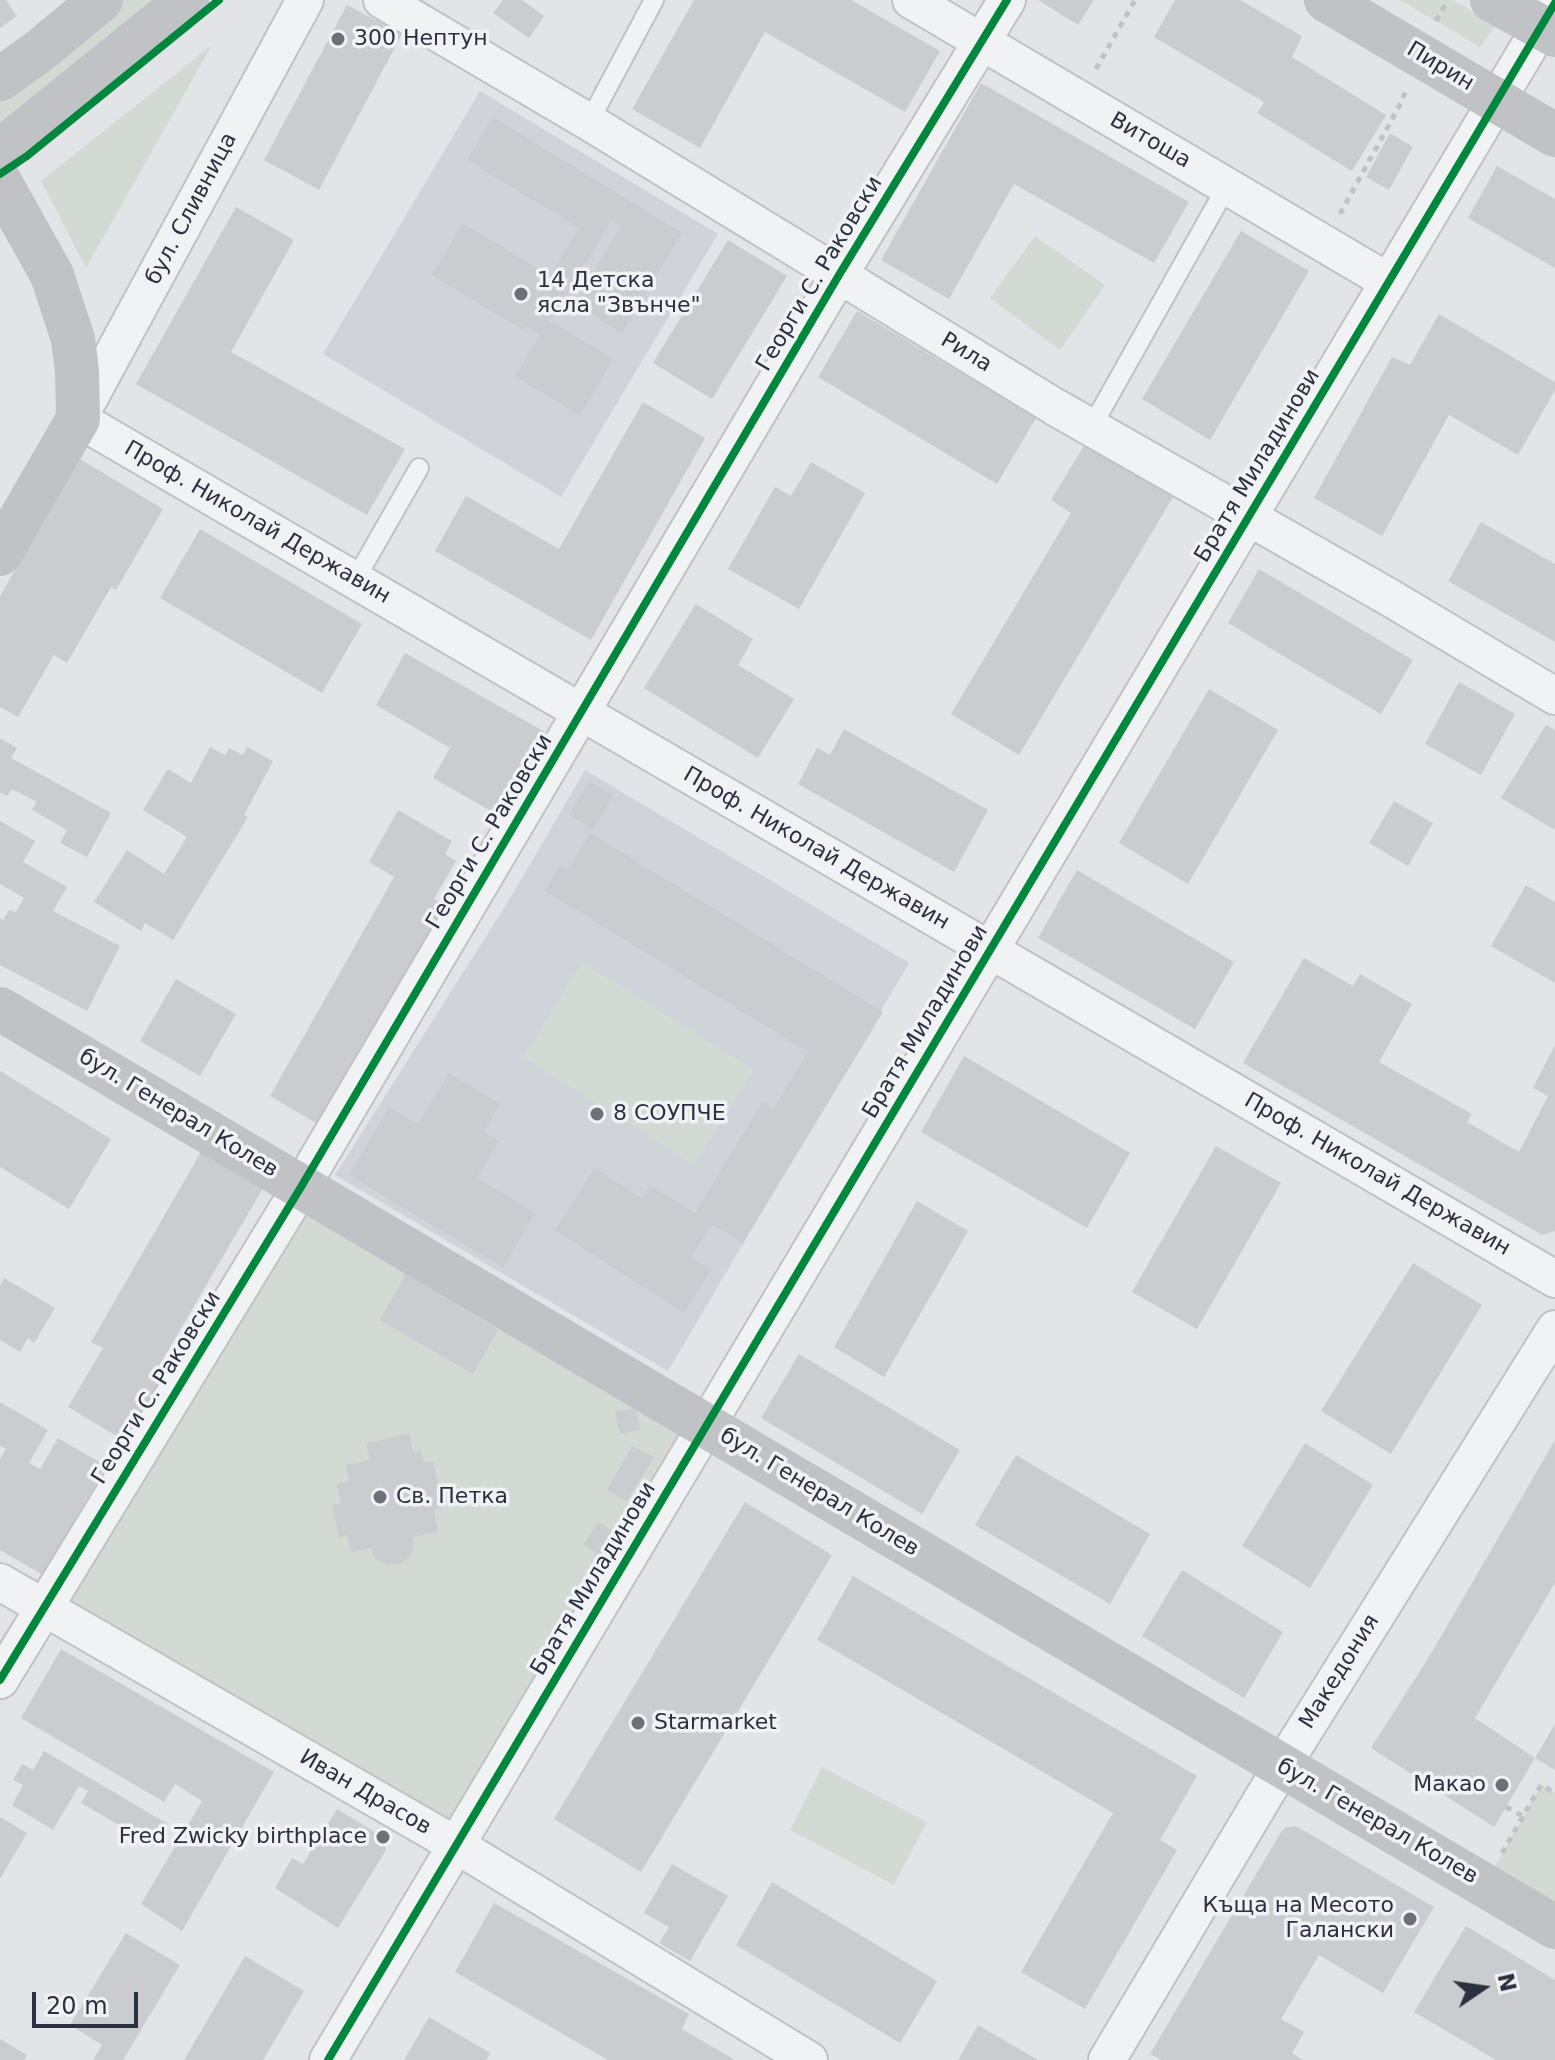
<!DOCTYPE html>
<html>
<head>
<meta charset="utf-8">
<style>
  body { margin:0 }
  #map { position:relative; width:1555px; height:2060px; overflow:hidden; background:#e2e4e7; font-family:"DejaVu Sans",sans-serif }
  canvas { display:block }
  .north { position:absolute; left:1443px; top:1948px; width:80px; height:80px; -webkit-text-stroke:6px #f0f2f6; paint-order:stroke; rotate:77deg; font-size:22px; font-weight:700; line-height:32px; text-align:center; color:#2b313e }
  .north::after { content:''; display:block; margin:auto; width:28px; height:36px; background:#2b313e; clip-path:polygon(50% 0,100% 100%,50% 72%,0 100%) }
  .scale { position:absolute; left:32px; top:1992px; width:106px; height:36px; box-sizing:border-box; border:4px solid #2b313e; border-top:0; padding-left:10px; font-size:24px; line-height:28px; white-space:nowrap; color:#2b313e; -webkit-text-stroke:6px #f0f2f6; paint-order:stroke }
</style>
</head>
<body>
<div id="map">
<canvas width="1555" height="2060"></canvas>
<div class="north">N</div>
<div class="scale">20 m</div>
</div>
<script>
const ctx = document.querySelector('canvas').getContext('2d');
ctx.lineJoin = 'round';
function paint(path, color) {
  ctx.fillStyle = color;
  ctx.fill(path, 'evenodd');
}
function poly(rows) {
  const path = new Path2D();
  for (const r of rows) {
    path.moveTo(r[0], r[1]);
    for (let i = 2; i < r.length; i += 2) path.lineTo(r[i], r[i + 1]);
  }
  return path;
}
function strokePath(path, color, width, dash) {
  ctx.strokeStyle = color;
  ctx.lineWidth = width;
  ctx.lineCap = dash ? 'butt' : 'round';
  ctx.setLineDash(dash || []);
  ctx.stroke(path);
}
function label(font, color, halo, rows, align = 'center') {
  ctx.font = font + ' "DejaVu Sans",sans-serif';
  ctx.lineWidth = 7;
  ctx.setLineDash([]);
  ctx.textBaseline = 'middle';
  ctx.strokeStyle = halo;
  ctx.fillStyle = color;
  for (const [text, x, y, turn = 0] of rows) {
    ctx.save();
    ctx.translate(x, y);
    ctx.rotate((+turn || 0) * Math.PI / 180);
    ctx.textAlign = isNaN(turn) ? turn : align;
    if (halo) ctx.strokeText(text, 0, 0);
    ctx.fillText(text, 0, 0);
    ctx.restore();
  }
}
const built = poly([
  [480,91,718,234,561,497,323,354],
  [585,770,909,963,668,1371,335,1175,509,900]
]);
const green = poly([
  [101,0,187,0,0,150,0,75],
  [1400,0,1453,0,1496,25,1480,47],
  [212,45,86,268,41,181],
  [1035,236,1105,285,1060,350,990,298],
  [582,962,754,1070,695,1165,523,1057],
  [307,1204,686,1436,452,1827,65,1602],
  [822,1767,927,1822,894,1885,790,1830],
  [1541,1785,1555,1793,1555,1911,1491,1873]
]);
const building = poly([
  [0,0,6,0,17,16,0,28],
  [503,0,522,0,544,16,529,38,493,13],
  [694,0,851,0,940,51,905,112,765,32,700,148,632,109],
  [1038,0,1094,0,1078,25],
  [1175,0,1240,0,1302,36,1292,57,1386,115,1352,171,1257,113,1264,102,1154,37],
  [347,5,402,34,319,190,264,160],
  [981,83,1189,202,1154,263,1014,184,949,299,881,260],
  [493,117,682,233,622,333,574,304,621,226,612,220,550,321,613,359,580,416,515,376,540,335,526,326,523,330,432,275,463,223,550,276,579,228,467,160],
  [1390,133,1413,147,1389,190,1366,177],
  [1497,166,1555,199,1555,268,1468,218],
  [236,207,294,240,231,352,405,449,367,515,136,384],
  [1241,231,1309,271,1210,440,1142,399],
  [728,240,787,276,712,399,653,363],
  [857,311,1036,418,997,484,818,377],
  [1439,314,1555,382,1555,390,1518,455,1449,415,1382,536,1314,498,1392,357,1410,365],
  [643,402,705,438,591,640,435,551,466,496,559,549],
  [1085,444,1173,497,1019,755,951,714,1071,513,1051,500],
  [80,459,163,509,116,590,111,587,67,663,54,655,18,717,0,707,0,596],
  [811,462,865,493,799,609,728,569,775,487,791,496],
  [1481,522,1555,564,1555,642,1448,581],
  [200,529,362,624,322,693,160,598],
  [1259,569,1413,660,1381,714,1228,623],
  [696,604,753,639,738,665,794,699,758,758,644,688],
  [405,653,545,732,498,815,433,778,450,748,376,705],
  [1459,682,1515,714,1481,775,1425,744],
  [1209,689,1278,730,1188,884,1119,843],
  [1546,725,1555,730,1555,830,1501,798],
  [844,729,988,810,954,872,798,784,817,748,830,755],
  [0,738,17,748,11,758,111,813,87,857,60,843,67,830,32,810,37,802,12,789,7,796,0,792],
  [210,747,225,755,229,748,243,755,247,747,273,761,244,815,248,817,173,940,145,923,141,931,94,902,127,850,164,874,187,837,143,810,168,769,191,783],
  [589,781,613,796,593,830,569,815],
  [1394,801,1433,823,1408,866,1369,843],
  [398,810,452,841,445,854,456,861,434,899,445,905,319,1125,270,1096,394,877,369,862],
  [0,821,35,841,23,862,67,887,53,911,120,946,87,1011,0,965,0,919,3,920,9,910,16,912,24,898,0,884],
  [590,833,883,1012,743,1243,712,1224,691,1257,711,1270,684,1313,555,1230,595,1168,642,1198,650,1185,695,1213,763,1101,774,1108,808,1052,545,891,560,865,568,870],
  [1077,870,1234,962,1195,1029,1038,938],
  [1526,885,1555,902,1555,983,1491,946],
  [1304,958,1353,986,1360,974,1412,1004,1379,1062,1472,1114,1467,1122,1519,1152,1548,1096,1533,1088,1555,1045,1555,1231,1542,1235,1243,1063],
  [176,979,236,1014,200,1076,140,1041],
  [964,1056,1130,1153,1087,1228,921,1132],
  [0,1071,111,1139,69,1209,0,1167],
  [449,1073,500,1104,484,1132,499,1141,477,1178,535,1213,503,1268,349,1175,389,1107,418,1124],
  [1216,1146,1281,1183,1197,1329,1132,1292],
  [201,1152,263,1188,152,1378,160,1383,125,1441,68,1407,103,1348,91,1342],
  [917,1201,968,1231,884,1377,834,1347],
  [1413,1263,1482,1305,1391,1454,1321,1411],
  [406,1274,498,1330,473,1374,380,1320],
  [4,1278,55,1308,34,1343,28,1338,20,1352,0,1340,0,1286],
  [799,1354,960,1450,922,1514,761,1418],
  [0,1402,48,1430,29,1463,40,1469,58,1438,106,1466,43,1575,0,1550,0,1459,6,1449,0,1446],
  [636,1408,640,1430,620,1434,615,1412],
  [409,1434,413,1452,421,1450,424,1463,433,1461,443,1508,434,1509,438,1532,413,1537,414,1544,410,1556,400,1564,388,1565,377,1560,373,1555,372,1548,351,1552,347,1535,339,1537,332,1505,341,1503,337,1484,349,1481,346,1465,370,1460,366,1443],
  [1555,1440,1555,1583,1475,1718,1535,1758,1494,1827,1371,1748,1429,1657],
  [1305,1443,1373,1485,1310,1588,1242,1546],
  [632,1446,654,1457,627,1501,607,1490],
  [1016,1455,1150,1534,1110,1604,975,1525],
  [745,1502,832,1555,641,1872,554,1819],
  [598,1522,614,1532,600,1556,584,1545],
  [1182,1570,1283,1632,1244,1698,1142,1636],
  [853,1576,1197,1776,1160,1840,1177,1850,1085,2009,1021,1972,1113,1813,817,1640],
  [61,1649,274,1772,182,1931,141,1904,202,1801,175,1784,164,1802,21,1718],
  [1555,1724,1555,1770,1535,1758],
  [44,1751,168,1824,155,1846,81,1803,88,1791,79,1786,53,1830,12,1805,23,1785,13,1780,22,1764,33,1770],
  [337,1809,383,1837,386,1850,338,1928,275,1888,292,1858,303,1864],
  [0,1817,27,1833,0,1879],
  [1296,1826,1434,1907,1383,1993,1319,1955,1281,2019,1304,2032,1292,2053,1303,2060,1161,2060,1150,2054,1281,1832,1285,1828],
  [672,1864,728,1896,690,1961,659,1943,669,1927,644,1913],
  [772,1882,937,1981,900,2043,736,1945],
  [494,1903,689,2014,682,2029,735,2060,608,2060,455,1972],
  [1466,1926,1555,1980,1555,2060,1496,2060,1414,2012],
  [126,1933,180,1965,123,2060,93,2060,102,2045,70,2025],
  [245,1956,304,1991,263,2060,184,2060],
  [429,2017,490,2053,486,2060,404,2060],
  [978,2025,1038,2060,958,2060],
  [0,2039,27,2055,24,2060,0,2060]
]);
const path = poly([
  [1436,21,1448,0],
  [1096,69,1135,0],
  [1340,214,1402,101,1405,92],
  [1506,1807,1523,1816],
  [1502,1853,1541,1785,1555,1793]
]);
const lane = poly([
  [589,122,654,0],
  [1091,428,1227,186],
  [355,580,419,468]
]);
const street = poly([
  [305,0,78,419,1555,1279],
  [382,0,589,122,1055,407,1387,596,1555,696],
  [911,0,1389,282],
  [0,1582,456,1845,809,2060],
  [0,1680,301,1187,839,275,1007,0],
  [328,2060,1555,3],
  [1107,2060,1282,1766,1555,1329]
]);
const secondary = poly([
  [1326,0,1555,135],
  [1492,0,1555,35],
  [0,79,38,52,101,0],
  [0,151,187,0],
  [0,182,52,275,73,339,77,371,78,419,0,554],
  [0,1009,1555,1927]
]);
const cycleway = poly([
  [0,174,27,156,219,0],
  [0,1680,301,1187,839,275,1007,0],
  [328,2060,1555,3]
]);
const markers = [
  [338,39,8,"#6b7079"],
  [521,294,8,"#6b7079"],
  [597,1114,8,"#6b7079"],
  [380,1497,8,"#6b7079"],
  [638,1723,8,"#6b7079"],
  [1502,1785,8,"#6b7079"],
  [383,1837,8,"#6b7079"],
  [1410,1919,8,"#6b7079"]
];
const poiNames = [
  ["300 Нептун",354,39],
  ["14 Детска",537,281],
  ["ясла \"Звънче\"",537,306],
  ["8 СОУПЧЕ",613,1114],
  ["Св. Петка",396,1497],
  ["Starmarket",654,1723],
  ["Макао",1486,1785,"right"],
  ["Fred Zwicky birthplace",367,1837,"right"],
  ["Къща на Месото",1394,1906,"right"],
  ["Галански",1394,1931,"right"]
];
const streetNames = [
  ["Пирин",1440,67,31],
  ["Витоша",1150,141,30],
  ["бул. Сливница",192,209,-62],
  ["Георги С. Раковски",820,274,-59],
  ["Рила",966,353,31],
  ["Братя Миладинови",1258,466,-59],
  ["Проф. Николай Державин",257,523,30],
  ["Георги С. Раковски",490,832,-59],
  ["Проф. Николай Державин",816,849,30],
  ["Братя Миладинови",926,1022,-59],
  ["бул. Генерал Колев",178,1114,31],
  ["Проф. Николай Державин",1377,1175,30],
  ["Георги С. Раковски",157,1388,-58],
  ["бул. Генерал Колев",819,1493,31],
  ["Братя Миладинови",594,1579,-59],
  ["Македония",1340,1672,-58],
  ["Иван Драсов",365,1793,30],
  ["бул. Генерал Колев",1377,1822,30]
];
paint(built, '#d1d3da');
paint(green, '#d3dad3');
paint(building, '#cbcccf');
strokePath(lane, '#c1c2c5', 22);
strokePath(street, '#c1c2c5', 40);
strokePath(path, '#c1c2c6', 5, [6, 6]);
strokePath(lane, '#f1f2f4', 18);
strokePath(street, '#f1f2f4', 36);
strokePath(secondary, '#c0c2c5', 44);
strokePath(cycleway, '#00873e', 8);
for (const [x, y, r, color] of markers) {
  const dot = new Path2D();
  dot.arc(x, y, r, 0, 2 * Math.PI);
  ctx.fillStyle = color;
  ctx.fill(dot);
  strokePath(dot, '#f0f2f6', 3);
}
label('22px', '#2b313e', '#f0f2f6', poiNames, 'left');
label('22px', '#2b313e', '#f0f2f6', streetNames);
</script>
</body>
</html>
